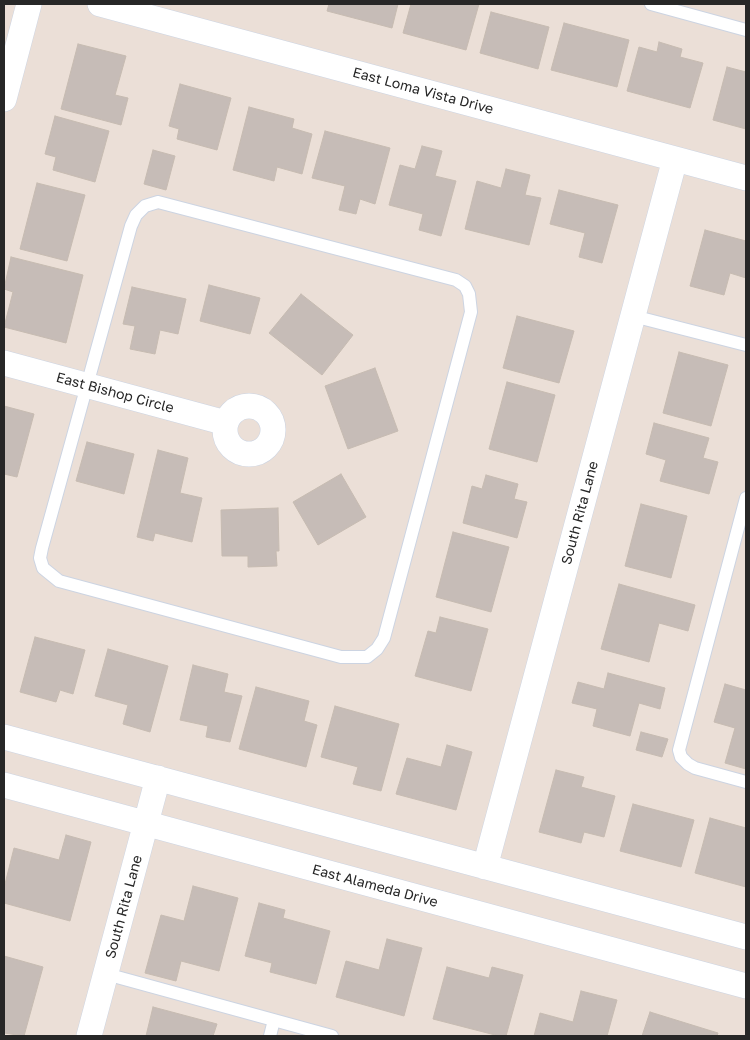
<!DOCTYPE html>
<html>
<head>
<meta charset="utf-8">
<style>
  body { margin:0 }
  #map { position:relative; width:750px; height:1040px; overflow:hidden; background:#ebdfd7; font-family:"Golos Text",sans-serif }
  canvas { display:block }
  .frame { position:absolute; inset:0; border:5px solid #272727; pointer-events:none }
</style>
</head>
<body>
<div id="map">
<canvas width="750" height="1040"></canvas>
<div class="frame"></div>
</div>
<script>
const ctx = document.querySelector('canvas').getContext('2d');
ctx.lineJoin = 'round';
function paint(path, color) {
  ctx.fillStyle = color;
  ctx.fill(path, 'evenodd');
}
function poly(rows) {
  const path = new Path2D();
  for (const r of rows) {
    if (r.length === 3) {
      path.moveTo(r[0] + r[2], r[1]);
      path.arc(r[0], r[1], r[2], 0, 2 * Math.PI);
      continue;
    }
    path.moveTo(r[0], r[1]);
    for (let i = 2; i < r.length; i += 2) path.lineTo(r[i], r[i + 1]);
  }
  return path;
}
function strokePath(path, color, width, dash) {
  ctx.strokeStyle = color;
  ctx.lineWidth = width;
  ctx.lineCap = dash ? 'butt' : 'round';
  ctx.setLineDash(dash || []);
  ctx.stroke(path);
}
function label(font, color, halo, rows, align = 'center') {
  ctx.font = font + ' "Golos Text",sans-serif';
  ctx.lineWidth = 5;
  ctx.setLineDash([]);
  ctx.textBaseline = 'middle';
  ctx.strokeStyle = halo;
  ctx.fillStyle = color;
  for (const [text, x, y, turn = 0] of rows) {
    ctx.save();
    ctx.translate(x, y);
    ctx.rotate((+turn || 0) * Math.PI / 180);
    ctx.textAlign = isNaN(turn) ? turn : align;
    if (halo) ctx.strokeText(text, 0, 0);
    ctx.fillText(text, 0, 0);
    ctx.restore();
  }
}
const building = poly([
  [329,4,398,4,392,28,327,11,329,4],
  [411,4,479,4,466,50,403,33,411,4],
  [491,12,549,27,538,69,480,53,491,12],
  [564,23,629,40,617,87,551,70,564,23],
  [659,42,682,49,680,57,703,63,690,108,627,91,639,47,657,52,659,42],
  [78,44,126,56,115,95,128,98,121,125,61,109,78,44],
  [727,67,746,72,746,129,713,120,727,67],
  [180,84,231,98,217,150,177,139,179,129,169,126,180,84],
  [249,107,294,119,292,128,312,134,302,174,277,167,274,181,233,170,249,107],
  [55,116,109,131,95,182,53,170,56,157,45,154,55,116],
  [325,131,390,148,375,204,360,199,356,214,339,210,345,186,312,178,325,131],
  [422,146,442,151,435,176,456,181,441,236,419,230,423,214,389,205,400,165,415,169,422,146],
  [153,150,175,156,166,190,144,184,153,150],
  [506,169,530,175,525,195,541,198,529,245,465,229,477,181,501,188,506,169],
  [37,183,85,195,67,261,20,249,37,183],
  [559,190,618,205,602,263,579,257,585,233,550,224,559,190],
  [705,230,746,241,746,278,730,273,724,295,690,286,705,230],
  [11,257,83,275,66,343,4,327,13,292,4,289,11,257],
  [209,285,260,298,250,334,200,321,209,285],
  [132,287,186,299,178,334,160,330,155,354,130,349,135,326,123,324,132,287],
  [301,294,353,335,322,375,269,333,301,294],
  [517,316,574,331,559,383,503,368,517,316],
  [679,352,728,365,711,426,663,413,679,352],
  [375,368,398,431,348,449,325,386,375,368],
  [507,382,555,395,537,462,489,449,507,382],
  [4,406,34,414,17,477,4,474,4,406],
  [654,423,709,438,703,458,718,462,709,494,660,481,666,460,646,454,654,423],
  [87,442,134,454,124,494,76,481,87,442],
  [158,450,188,458,180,493,202,498,192,542,155,533,153,541,137,537,158,450],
  [341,474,366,517,318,545,293,502,341,474],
  [486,475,518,484,514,499,527,502,517,538,463,523,472,486,482,489,486,475],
  [641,504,687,516,671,578,625,566,641,504],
  [278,508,279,551,276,551,277,566,248,567,248,556,222,556,221,510,278,508],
  [453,532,509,547,491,612,436,597,453,532],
  [619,584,695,605,688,631,659,623,649,662,601,649,619,584],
  [440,617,488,629,471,691,415,676,428,631,436,633,440,617],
  [35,637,85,650,73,694,60,690,56,702,20,692,35,637],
  [108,649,168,666,150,732,123,724,128,705,95,696,108,649],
  [193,665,228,674,224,692,242,696,230,742,206,737,208,726,180,720,193,665],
  [608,673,665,688,660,709,639,703,630,736,593,726,597,709,572,703,578,682,604,689,608,673],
  [725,684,746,690,746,769,725,763,735,728,714,722,725,684],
  [256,687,309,701,304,721,317,725,306,767,239,749,256,687],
  [335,706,399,724,381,791,353,784,358,767,321,757,335,706],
  [641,732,668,739,662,757,636,750,641,732],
  [447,745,472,752,456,810,396,794,407,758,441,767,447,745],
  [556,770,584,777,581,787,615,796,604,837,584,832,581,843,539,832,556,770],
  [633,804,694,820,681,867,620,851,633,804],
  [710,818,746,828,746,887,695,873,710,818],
  [66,835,91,842,70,921,4,903,4,888,14,848,59,860,66,835],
  [193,886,238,898,219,971,181,961,176,981,145,973,161,915,184,921,193,886],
  [259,903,285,910,283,918,330,931,316,984,270,972,272,963,245,956,259,903],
  [387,939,422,948,404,1016,336,997,346,961,379,970,387,939],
  [4,956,43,967,24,1036,4,1033,4,956],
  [447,967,489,978,492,967,523,975,506,1036,499,1036,433,1019,447,967],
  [581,991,617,1000,607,1036,534,1036,540,1013,573,1022,581,991],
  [153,1007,217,1024,213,1036,146,1036,153,1007],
  [650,1012,718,1033,717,1036,642,1036,650,1012]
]);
const lane = poly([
  [651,4,746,30],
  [158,202,456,280,465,286,469,294,471,312,384,638,377,649,367,657,341,657,59,581,43,568,40,558,42,548,131,226,136,215,145,206,158,202],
  [633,316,746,345],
  [746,498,679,750,681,757,688,764,695,768,746,782],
  [106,974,332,1036],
  [270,1036,274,1020]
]);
const street = poly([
  [100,4,746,178],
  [4,99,29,4],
  [4,363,226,423],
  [249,430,24],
  [4,737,746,937],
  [4,785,746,986],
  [485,867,675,159],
  [89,1036,158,778]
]);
const streetNames = [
  ["East Loma Vista Drive",423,91,15],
  ["East Bishop Circle",115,393,15],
  ["South Rita Lane",580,513,-75],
  ["East Alameda Drive",375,886,15],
  ["South Rita Lane",124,907,-75]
];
paint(building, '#c6bcb7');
strokePath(building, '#c6bbb1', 1);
strokePath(lane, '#ccd4e2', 14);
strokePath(street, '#ccd4e2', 26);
strokePath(lane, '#fff', 12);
strokePath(street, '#fff', 25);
label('14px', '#272727', '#fff', streetNames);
</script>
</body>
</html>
